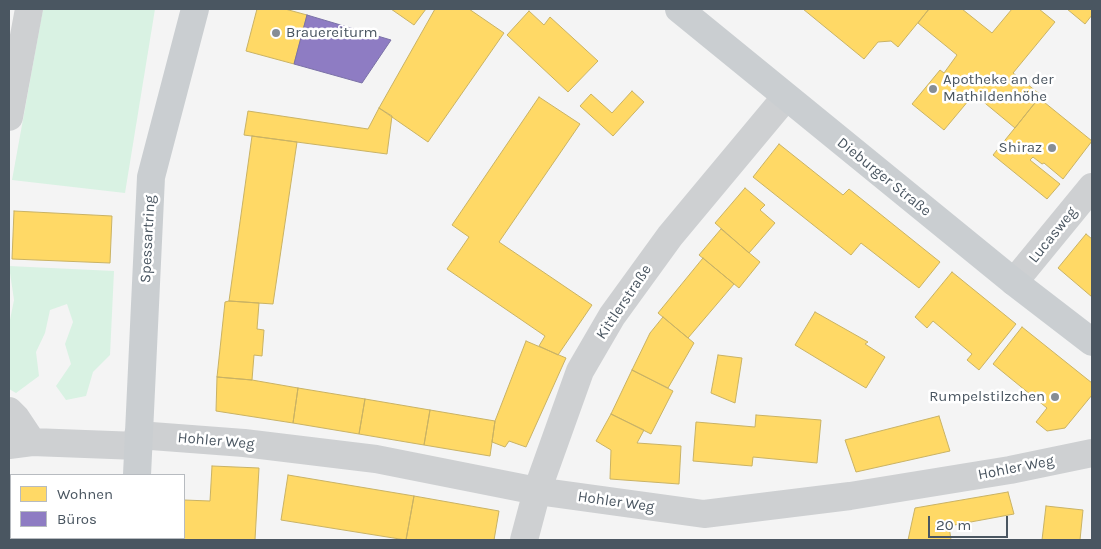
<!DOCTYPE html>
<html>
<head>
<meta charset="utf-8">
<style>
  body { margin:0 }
  #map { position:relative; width:1101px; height:549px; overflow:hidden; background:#f4f4f4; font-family:Karla,sans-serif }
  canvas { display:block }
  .frame { position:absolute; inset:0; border:10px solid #4a5661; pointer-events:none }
  .legend { position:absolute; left:10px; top:474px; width:175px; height:65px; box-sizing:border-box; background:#fff; border:1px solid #b7bbc0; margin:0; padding:6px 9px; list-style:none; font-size:15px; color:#4a5661 }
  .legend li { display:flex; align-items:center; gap:10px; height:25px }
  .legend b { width:25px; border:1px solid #b7bbc0 }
  .scale { position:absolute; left:928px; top:516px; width:80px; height:22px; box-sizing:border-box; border:2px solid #4a5661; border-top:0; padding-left:6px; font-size:15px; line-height:18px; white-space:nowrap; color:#4a5661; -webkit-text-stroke:4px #fff; paint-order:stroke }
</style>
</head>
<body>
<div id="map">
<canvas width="1101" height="549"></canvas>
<div class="frame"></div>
<ul class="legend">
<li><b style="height:14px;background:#ffd966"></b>Wohnen</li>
<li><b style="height:14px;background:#8e7cc3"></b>Büros</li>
</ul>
<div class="scale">20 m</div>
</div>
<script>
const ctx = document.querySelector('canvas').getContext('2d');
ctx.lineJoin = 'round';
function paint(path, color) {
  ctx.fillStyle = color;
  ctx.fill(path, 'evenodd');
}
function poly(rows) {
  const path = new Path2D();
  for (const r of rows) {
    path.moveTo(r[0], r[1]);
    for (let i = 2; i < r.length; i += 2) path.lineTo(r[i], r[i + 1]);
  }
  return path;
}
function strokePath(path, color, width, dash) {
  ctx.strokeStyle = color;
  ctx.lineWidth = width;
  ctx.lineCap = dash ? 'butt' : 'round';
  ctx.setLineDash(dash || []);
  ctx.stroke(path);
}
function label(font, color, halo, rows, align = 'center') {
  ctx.font = font + ' Karla,sans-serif';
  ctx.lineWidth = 5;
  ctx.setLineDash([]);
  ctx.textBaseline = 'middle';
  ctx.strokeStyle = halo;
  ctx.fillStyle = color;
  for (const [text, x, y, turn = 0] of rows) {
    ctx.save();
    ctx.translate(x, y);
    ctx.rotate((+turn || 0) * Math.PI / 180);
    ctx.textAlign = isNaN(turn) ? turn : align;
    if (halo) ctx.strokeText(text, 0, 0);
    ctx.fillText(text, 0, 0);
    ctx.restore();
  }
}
const green = poly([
  [43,9,155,9,125,193,12,180],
  [9,266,114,271,110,355,93,372,86,396,66,400,56,386,71,364,65,344,73,322,67,304,50,310,45,333,36,352,39,376,16,393,9,389,9,325,14,300]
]);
const homes = poly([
  [257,9,285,9,307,15,294,64,246,51,257,9],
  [391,9,426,9,414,25,391,9],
  [435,9,469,9,504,33,428,142,379,108,435,9],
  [803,9,929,9,898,47,891,41,878,42,864,59,803,9],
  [929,9,962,9,992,33,1012,9,1039,9,1055,22,1013,73,1041,95,1015,128,974,94,944,130,912,104,940,70,944,73,957,55,918,23,929,9],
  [1067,9,1092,9,1092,15,1085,24,1067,9],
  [529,11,544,25,550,17,598,61,568,92,507,35,529,11],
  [632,91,644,102,613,136,580,106,591,94,612,113,632,91],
  [539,97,580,124,499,242,592,305,558,355,539,346,545,336,447,269,469,237,452,225,539,97],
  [1039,98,1092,141,1063,179,1044,163,1042,164,1033,157,1030,160,1060,184,1047,199,993,155,1039,98],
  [379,108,392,116,387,154,244,135,248,111,368,129,379,108],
  [252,136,297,142,273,304,229,301,252,136],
  [779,144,843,195,849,189,940,262,919,288,861,243,851,255,753,177,779,144],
  [745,188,765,205,760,210,775,223,749,253,715,223,745,188],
  [14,211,112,216,110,263,12,259,14,211],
  [721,229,760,262,739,288,699,255,721,229],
  [1086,234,1092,239,1092,297,1058,268,1086,234],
  [703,258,734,284,688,338,658,313,703,258],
  [952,272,1016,324,979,370,967,360,972,354,933,321,927,328,915,317,952,272],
  [229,301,259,303,257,329,264,330,262,356,254,355,252,380,217,377,225,302,229,301],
  [815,312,868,342,865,344,885,357,866,388,795,345,815,312],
  [663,317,694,343,668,388,632,370,650,333,663,317],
  [1022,327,1092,383,1092,395,1065,428,1047,431,1036,422,1047,408,993,364,1022,327],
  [526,341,566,358,526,447,509,441,505,447,492,442,495,421,526,341],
  [718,355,742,358,735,403,711,393,718,355],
  [632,370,673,391,651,434,611,414,632,370],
  [217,377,252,380,298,388,293,423,216,411,217,377],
  [298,388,365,399,359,434,293,423,298,388],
  [365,399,430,410,424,445,359,434,365,399],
  [430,410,495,421,490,456,424,445,430,410],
  [611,414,644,430,637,443,681,446,679,484,610,479,611,450,596,441,611,414],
  [756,415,821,420,817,463,753,457,752,466,693,461,696,422,755,427,756,415],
  [939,416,950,451,856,472,845,440,939,416],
  [212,466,259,468,255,540,168,540,168,538,184,538,184,500,210,501,212,466],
  [288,475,414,496,406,540,281,520,288,475],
  [9,491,11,492,11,537,9,537,9,491],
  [1008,492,1014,514,949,526,951,540,908,540,915,508,1008,492],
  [414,496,499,511,494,540,406,540,414,496],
  [1046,506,1083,510,1080,540,1042,540,1046,506],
  [24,538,82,538,81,540,24,538]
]);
const offices = poly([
  [307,15,391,40,362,83,294,64,307,15]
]);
const minor = poly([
  [9,117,29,9],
  [1014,282,1092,187],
  [9,411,16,418,32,442],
  [138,435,244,443,376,459,537,491,704,514,850,496,1010,470,1092,453],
  [9,445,32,442,138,446],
  [524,540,537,491,580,371,612,316,670,236,785,98]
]);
const major = poly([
  [679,9,1014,282,1092,342],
  [137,475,151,177,195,9],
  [135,540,135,538]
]);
const markers = [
  [276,33,5,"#868d94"],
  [933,89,5,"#868d94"],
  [1052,148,5,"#868d94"],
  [1055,397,5,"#868d94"]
];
const poiNames = [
  ["Brauereiturm",286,33],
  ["Apotheke an der",943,80],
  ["Mathildenhöhe",943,97],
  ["Shiraz",1042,148,"right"],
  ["Rumpelstilzchen",1045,397,"right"]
];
const streetNames = [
  ["Dieburger Straße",884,177,39],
  ["Lucasweg",1053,235,-51],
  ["Spessartring",148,239,-87],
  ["Kittlerstraße",624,302,-56],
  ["Hohler Weg",216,441,5],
  ["Hohler Weg",1016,468,-11],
  ["Hohler Weg",616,502,8]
];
paint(green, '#d9f2e3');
paint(homes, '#ffd966');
strokePath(homes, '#c9b264', 1);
paint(offices, '#8e7cc3');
strokePath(offices, '#7a71a6', 1);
strokePath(minor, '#ced0d2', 28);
strokePath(major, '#caced1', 28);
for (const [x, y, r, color] of markers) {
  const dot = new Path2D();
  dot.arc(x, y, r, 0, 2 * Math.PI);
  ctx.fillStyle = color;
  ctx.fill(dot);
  strokePath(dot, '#fff', 2);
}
label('15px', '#4a5661', '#fff', poiNames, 'left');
label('15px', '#4a5661', '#fff', streetNames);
</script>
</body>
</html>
